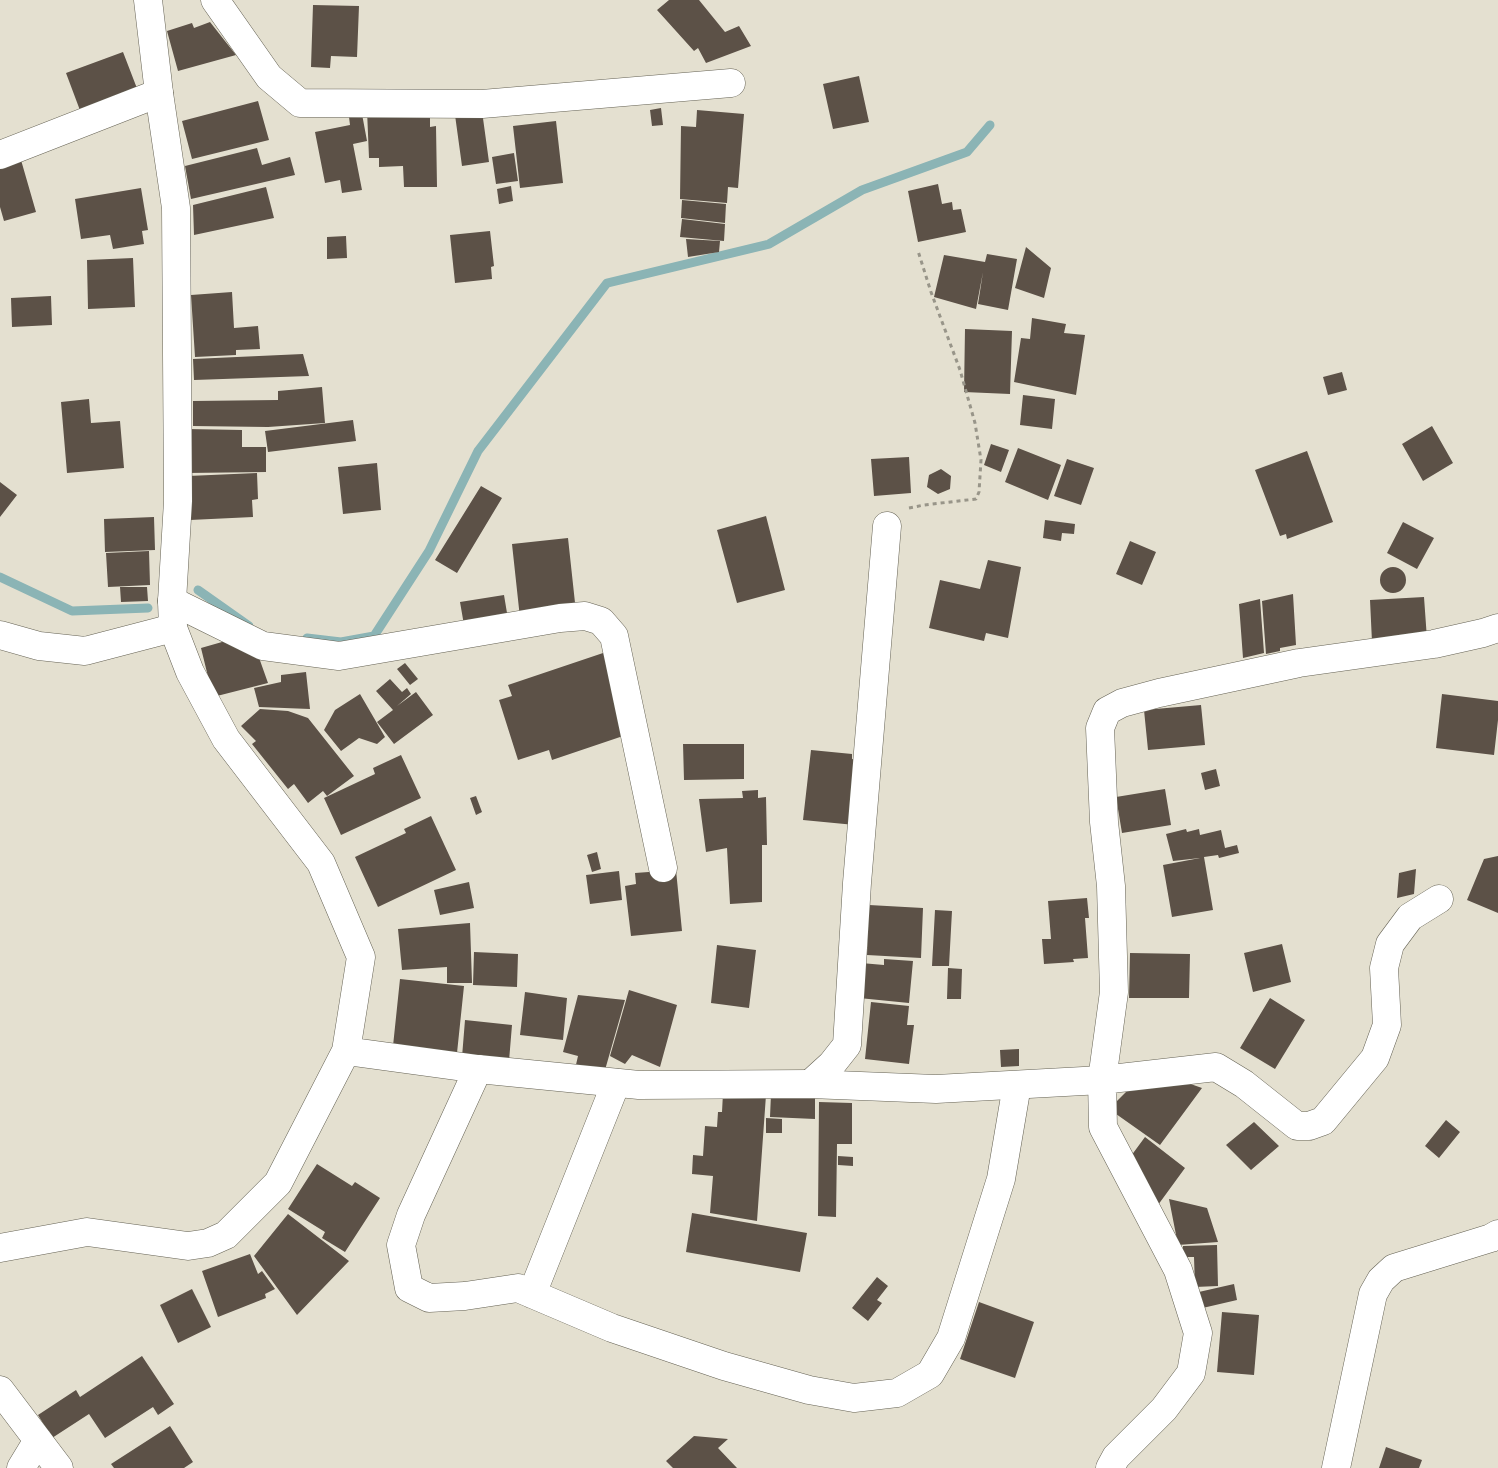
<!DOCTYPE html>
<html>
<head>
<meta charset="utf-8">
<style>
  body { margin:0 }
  canvas { display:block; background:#e4e0d0 }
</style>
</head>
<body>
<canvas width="1498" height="1468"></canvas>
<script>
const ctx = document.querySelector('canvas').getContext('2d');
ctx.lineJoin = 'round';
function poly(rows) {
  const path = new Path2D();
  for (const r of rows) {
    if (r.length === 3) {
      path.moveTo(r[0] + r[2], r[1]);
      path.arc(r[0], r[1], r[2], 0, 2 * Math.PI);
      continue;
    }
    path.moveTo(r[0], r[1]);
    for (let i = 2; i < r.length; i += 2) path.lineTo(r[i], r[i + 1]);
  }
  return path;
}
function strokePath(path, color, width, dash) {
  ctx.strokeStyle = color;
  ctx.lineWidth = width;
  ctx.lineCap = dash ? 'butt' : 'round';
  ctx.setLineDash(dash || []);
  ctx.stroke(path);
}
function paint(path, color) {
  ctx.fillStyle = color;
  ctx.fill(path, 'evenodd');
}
const stream = poly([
  [0,577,72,611,148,608],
  [198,590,249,626],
  [307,638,341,642,374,636,429,551,478,451,607,283,769,244,862,190,967,152,990,125]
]);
const building = poly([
  [669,0,699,0,725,32,739,26,751,46,706,63,698,48,694,51,657,10],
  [313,5,359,6,357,57,331,56,330,68,311,67],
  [210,22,236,55,178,71,167,31,192,23,194,28],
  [123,52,138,91,81,113,66,73],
  [859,76,869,122,833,129,823,84],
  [258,101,269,140,192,159,182,121],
  [661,108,663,125,652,126,650,110],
  [430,109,430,127,436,126,437,187,404,187,403,166,379,167,379,158,369,158,367,110],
  [697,110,744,114,738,188,728,187,727,203,680,199,681,126,696,127],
  [482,111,489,162,462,166,455,115],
  [362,114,367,141,353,144,362,190,342,193,340,180,325,183,315,132,350,125,349,117],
  [556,121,563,183,520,188,513,126],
  [257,148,262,165,290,157,295,175,191,199,185,166],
  [514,153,518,181,496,184,492,157],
  [21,160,36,212,4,221,0,207,0,166],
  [938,184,942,204,952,202,953,210,961,209,966,232,918,242,908,191],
  [511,186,513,201,499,204,497,189],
  [266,187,274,218,194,235,193,205],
  [141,188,148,230,142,231,144,244,113,249,110,235,81,239,75,199],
  [682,200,726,204,725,223,681,218],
  [682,219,725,224,724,241,680,237],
  [490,231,494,266,491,267,492,279,455,283,450,235],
  [346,236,347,258,327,259,327,237],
  [686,239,720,241,719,252,688,257],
  [1026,247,1051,268,1044,298,1015,288],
  [987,254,1017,259,1008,310,978,304,983,272,976,309,934,297,944,255,985,262],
  [133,258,135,307,88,309,87,260],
  [232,292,234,328,258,326,260,349,236,350,236,355,195,357,191,295],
  [51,296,52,325,12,327,11,298],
  [1032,318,1066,324,1064,333,1085,335,1076,395,1014,382,1021,338,1030,339],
  [965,329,1012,331,1010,394,964,392],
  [303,354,309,376,194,380,193,359],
  [1342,372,1347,390,1328,395,1323,377],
  [322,387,325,423,268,427,193,426,193,401,278,400,278,391],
  [1023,395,1055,399,1052,429,1020,425],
  [89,399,91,423,120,421,124,468,67,473,61,402],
  [353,420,356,441,268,452,265,431],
  [1432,426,1453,463,1423,481,1402,444],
  [187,429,242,430,242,447,266,447,266,472,186,473],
  [991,444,1009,450,1001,472,984,465],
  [1018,448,1061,465,1048,500,1005,482],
  [1307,451,1333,522,1287,539,1286,534,1280,536,1255,470],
  [909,457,911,493,874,496,871,459],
  [1067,459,1094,468,1081,505,1054,496],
  [377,463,381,510,343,514,338,467],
  [941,469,951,476,950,489,938,494,927,487,929,475],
  [257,473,258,499,252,500,253,517,190,520,188,476],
  [0,482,17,495,0,517],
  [481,486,502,498,457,573,435,560],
  [766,516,785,590,737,603,717,530],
  [154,517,155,550,105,552,104,519],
  [1045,520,1075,524,1074,534,1062,533,1061,541,1043,538],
  [1403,522,1434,538,1417,569,1387,553],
  [568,538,576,612,520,618,512,544],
  [1130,541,1156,552,1142,585,1116,574],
  [149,551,150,585,108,587,106,553],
  [988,560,1021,567,1008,638,986,633,984,641,929,628,940,580,980,589],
  [1393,580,13],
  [120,587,147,587,148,601,121,602],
  [1293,594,1296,645,1280,648,1280,651,1266,654,1262,601],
  [504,595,508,619,464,625,460,602],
  [1424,597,1427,639,1372,642,1370,600],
  [1260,599,1264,653,1243,658,1239,604],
  [236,638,257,652,268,683,213,697,201,648],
  [606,652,626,735,552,760,549,750,518,760,499,700,512,696,508,685],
  [405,663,418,679,410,685,397,669],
  [306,672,310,709,259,707,254,688,281,682,281,675],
  [390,679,402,692,407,688,411,694,397,706,416,692,433,715,394,744,377,722,393,710,376,691],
  [360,694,385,737,377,744,359,738,341,751,324,730,335,710],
  [1442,694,1498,701,1498,720,1494,755,1436,748],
  [1201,705,1205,745,1148,750,1144,710],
  [260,709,288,711,308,718,354,776,327,796,323,791,308,803,294,784,288,789,252,744,256,741,241,726],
  [683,744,744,744,744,779,684,780],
  [811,750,852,754,852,759,862,761,855,825,803,820],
  [401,755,421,798,341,835,324,798,375,774,373,768],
  [1216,769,1220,786,1205,790,1201,773],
  [1165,789,1171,825,1122,833,1116,797],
  [758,790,758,798,766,797,767,845,762,845,762,902,730,904,727,848,706,852,699,799,743,798,742,791],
  [476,796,482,812,476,815,470,798],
  [431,816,456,870,378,907,355,857,406,833,404,829],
  [1186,829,1187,832,1199,829,1200,835,1221,830,1225,848,1237,845,1239,853,1219,858,1218,855,1204,857,1213,910,1172,917,1163,865,1200,858,1173,861,1166,834],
  [597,852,601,869,592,872,587,855],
  [1498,856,1498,913,1467,900,1484,859],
  [1416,869,1414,894,1397,898,1399,873],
  [676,870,682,931,631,936,625,886,636,884,635,873],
  [619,871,622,900,590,904,586,875],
  [469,882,474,908,440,915,434,890],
  [1087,898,1089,918,1085,918,1088,958,1073,959,1074,962,1044,964,1042,939,1051,939,1048,901],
  [869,905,923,908,921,958,867,955],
  [935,910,952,911,949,966,932,966],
  [470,923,472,983,447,983,447,967,402,970,398,929],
  [1282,944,1291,982,1253,992,1244,953],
  [717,945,756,950,749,1008,711,1003],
  [474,952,518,954,517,987,473,985],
  [1130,953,1190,954,1189,998,1129,998],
  [884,959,913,961,909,1003,859,998,861,963,884,965],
  [948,968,962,969,961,999,947,999],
  [400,979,464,986,457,1053,393,1046],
  [629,990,677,1005,660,1067,632,1055,625,1064,610,1056],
  [525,992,567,998,563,1040,520,1035],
  [578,995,625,1000,603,1077,575,1069,578,1056,563,1052],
  [1270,998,1305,1020,1275,1069,1240,1048],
  [871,1002,909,1006,907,1025,914,1025,909,1064,865,1059],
  [465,1020,512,1025,509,1061,462,1057],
  [1019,1049,1019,1066,1001,1067,1000,1050],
  [1167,1078,1177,1086,1182,1081,1202,1088,1160,1145,1109,1109,1136,1082],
  [723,1093,766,1095,757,1221,710,1213,713,1176,692,1174,693,1155,703,1156,705,1126,717,1127,718,1112,722,1112],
  [771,1094,815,1095,815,1119,770,1117],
  [819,1102,852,1103,852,1144,837,1144,836,1217,818,1216],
  [766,1118,782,1119,782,1133,766,1133],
  [1446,1120,1460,1132,1439,1158,1425,1146],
  [1254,1122,1279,1146,1251,1170,1226,1145],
  [1145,1137,1185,1168,1158,1205,1131,1156],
  [838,1156,853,1157,853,1166,838,1165],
  [317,1164,352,1186,355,1182,380,1198,345,1252,322,1238,325,1232,288,1209],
  [1169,1199,1207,1208,1218,1242,1178,1245],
  [692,1213,807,1233,800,1272,686,1252],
  [288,1214,349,1261,297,1315,254,1256],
  [1217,1245,1218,1286,1195,1287,1194,1257,1183,1257,1183,1246],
  [250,1254,258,1274,262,1271,275,1289,265,1294,266,1298,218,1317,202,1271],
  [877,1277,888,1286,877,1300,882,1303,868,1321,852,1308],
  [1234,1284,1237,1300,1194,1310,1190,1294],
  [192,1289,211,1327,178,1343,160,1305],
  [979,1302,1034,1322,1015,1378,960,1359],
  [1222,1312,1259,1315,1254,1375,1217,1372],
  [142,1356,174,1404,158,1415,153,1407,105,1438,89,1414,52,1438,38,1415,76,1390,80,1397],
  [170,1426,193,1462,184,1468,114,1468,111,1464],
  [694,1436,728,1439,718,1448,737,1468,673,1468,666,1461],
  [1386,1447,1422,1460,1419,1468,1379,1468]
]);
const path = poly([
  [909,508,924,505,976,499,979,492,981,460,975,423,960,370,931,292,918,251]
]);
const street = poly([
  [346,1051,478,1069,639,1085,810,1084,936,1089,1102,1080],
  [0,1248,87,1232,188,1246,208,1243,226,1235,278,1183,346,1051,361,957,321,863,226,739,190,672,173,628,172,601,178,501,176,208,159,93,148,0]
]);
const secondary = poly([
  [215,0,269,77,300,103,482,104,731,83],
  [0,155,159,93],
  [172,601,263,646,339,656,560,618,585,616,601,621,614,636,663,868],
  [0,635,39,646,85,651,173,628],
  [478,1069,411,1215,401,1245,409,1288,429,1298,465,1296,518,1288,612,1328,724,1366,809,1390,854,1398,897,1393,930,1374,951,1338,1001,1179,1017,1085],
  [1102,1080,1216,1067,1244,1084,1297,1126,1309,1126,1323,1121,1375,1058,1387,1025,1384,968,1390,944,1410,917,1439,899],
  [810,1084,832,1064,847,1045,857,883,887,526],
  [532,1294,616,1083],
  [0,1390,59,1468],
  [21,1468,38,1440],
  [1110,1468,1116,1457,1164,1409,1191,1373,1198,1333,1178,1270,1103,1127,1102,1080,1114,992,1111,886,1104,822,1100,728,1107,711,1122,703,1159,693,1299,663,1434,644,1483,633,1498,628],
  [1336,1468,1373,1294,1381,1280,1394,1268,1491,1238,1498,1234]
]);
strokePath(stream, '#8bb4b5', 9);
paint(building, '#5c5147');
strokePath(street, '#656254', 29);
strokePath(secondary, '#656254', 29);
strokePath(path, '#989589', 3, [4, 4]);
strokePath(street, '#fff', 28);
strokePath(secondary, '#fff', 28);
</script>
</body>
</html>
